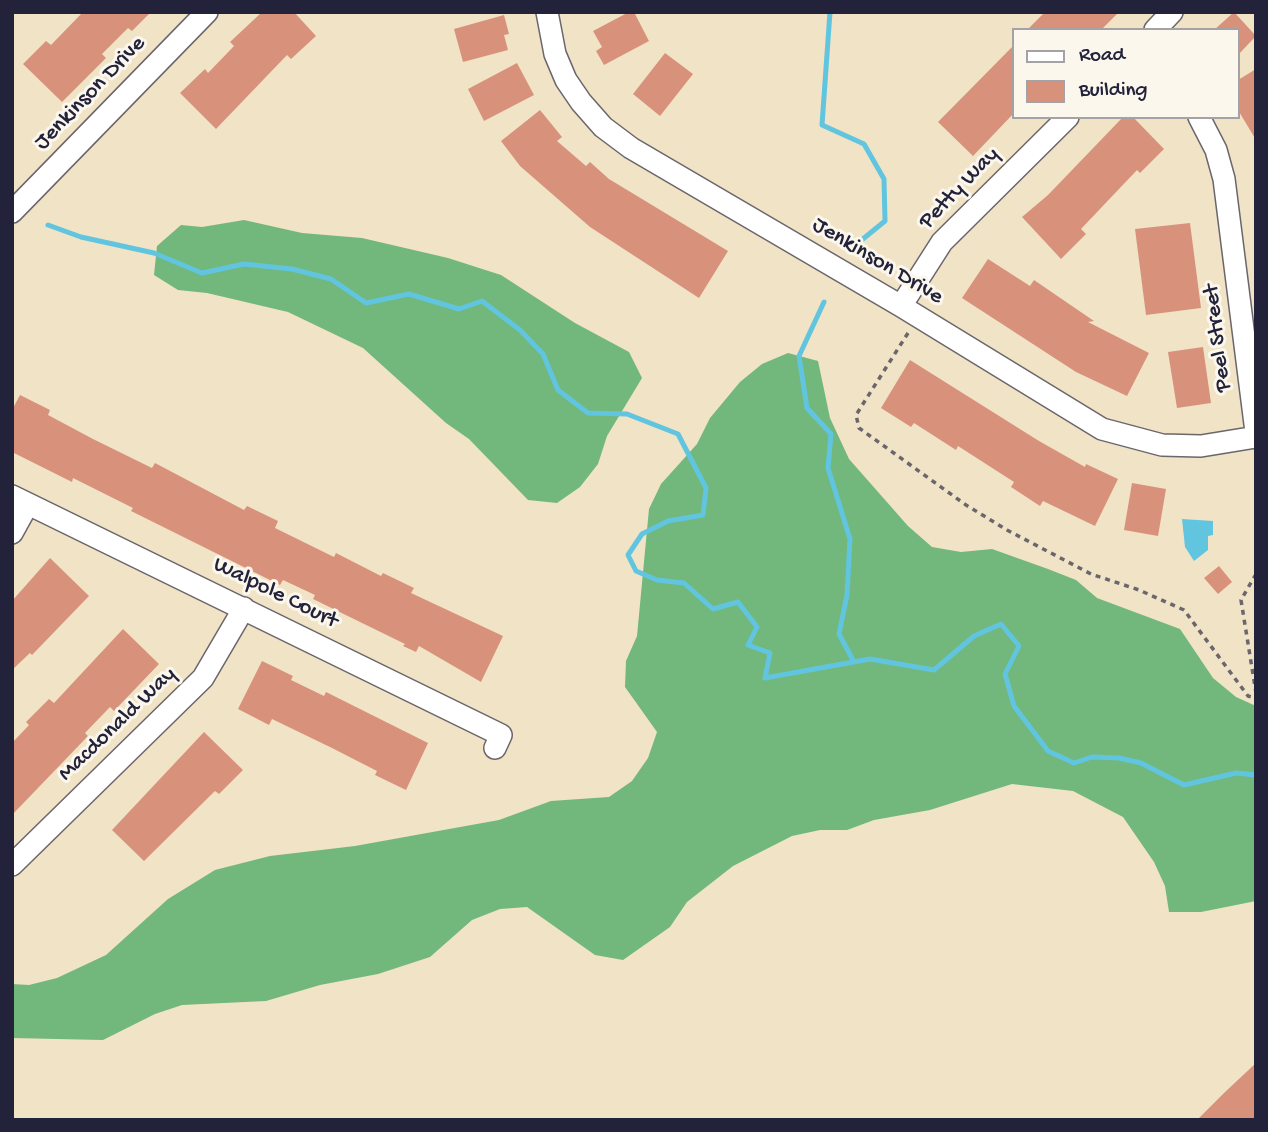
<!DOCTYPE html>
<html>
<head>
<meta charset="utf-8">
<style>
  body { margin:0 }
  #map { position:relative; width:1268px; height:1132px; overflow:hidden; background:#f1e3c6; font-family:"Gochi Hand",sans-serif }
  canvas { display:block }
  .frame { position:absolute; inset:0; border:14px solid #22223b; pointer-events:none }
  .legend { position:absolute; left:1012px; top:28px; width:228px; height:91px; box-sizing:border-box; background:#fbf7ec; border:2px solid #a4a2a5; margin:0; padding:9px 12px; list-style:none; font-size:21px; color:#22223b }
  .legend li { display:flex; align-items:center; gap:14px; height:35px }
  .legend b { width:35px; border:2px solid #a4a2a5 }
</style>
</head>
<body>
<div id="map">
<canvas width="1268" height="1132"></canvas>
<div class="frame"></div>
<ul class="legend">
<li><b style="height:9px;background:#fff"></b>Road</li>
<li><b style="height:19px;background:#d8927c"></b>Building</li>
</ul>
</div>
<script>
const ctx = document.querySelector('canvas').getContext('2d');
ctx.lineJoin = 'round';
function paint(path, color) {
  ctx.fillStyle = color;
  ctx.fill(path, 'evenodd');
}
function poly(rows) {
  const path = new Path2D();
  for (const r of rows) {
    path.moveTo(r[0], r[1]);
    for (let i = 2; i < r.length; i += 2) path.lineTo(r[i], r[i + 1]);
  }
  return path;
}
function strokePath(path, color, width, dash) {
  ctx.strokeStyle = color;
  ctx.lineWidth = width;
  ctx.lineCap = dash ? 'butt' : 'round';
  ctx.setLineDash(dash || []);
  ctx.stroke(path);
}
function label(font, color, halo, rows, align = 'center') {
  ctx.font = font + ' "Gochi Hand",sans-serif';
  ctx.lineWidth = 6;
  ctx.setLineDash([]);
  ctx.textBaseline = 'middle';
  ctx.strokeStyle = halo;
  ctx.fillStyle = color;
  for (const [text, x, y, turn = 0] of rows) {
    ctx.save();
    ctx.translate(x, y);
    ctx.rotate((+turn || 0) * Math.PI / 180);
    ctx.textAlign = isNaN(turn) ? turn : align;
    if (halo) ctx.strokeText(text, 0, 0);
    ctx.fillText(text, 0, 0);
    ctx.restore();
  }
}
const forest = poly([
  [244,220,302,233,362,238,448,258,501,275,575,323,629,352,642,378,607,436,598,464,580,487,557,503,528,500,469,439,446,423,363,348,288,312,207,293,178,290,154,275,157,246,181,225,202,227],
  [788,353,818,361,830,418,849,459,908,526,932,547,961,552,992,549,1048,569,1076,580,1097,598,1180,629,1213,678,1236,697,1256,706,1256,901,1201,912,1169,912,1165,886,1154,862,1123,817,1073,791,1012,784,930,810,874,820,847,830,820,830,792,836,733,866,687,902,670,927,623,960,595,955,527,907,500,909,472,920,430,957,378,974,320,985,266,1001,182,1005,155,1014,103,1040,12,1038,12,984,29,985,57,978,106,955,168,899,215,870,270,856,355,846,499,820,551,801,609,797,632,781,648,758,657,732,625,687,626,661,637,636,649,509,661,484,697,444,710,418,740,382,762,364]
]);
const water = poly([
  [1182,519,1213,521,1213,535,1208,536,1208,550,1194,561,1185,547]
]);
const stream = poly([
  [830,12,822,125,864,144,884,179,885,221,858,243],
  [48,225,81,237,154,253,202,273,244,264,292,269,331,279,366,303,409,294,459,309,482,301,520,330,543,354,558,390,588,413,627,414,678,434,706,488,703,515,668,521,642,534,628,555,636,571,657,580,684,583,713,609,738,602,757,627,748,645,770,653,765,678,870,659,934,670,974,636,1001,624,1019,646,1005,674,1014,706,1048,751,1074,763,1092,757,1119,758,1141,763,1184,785,1236,773,1256,775],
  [824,302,799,356,807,408,831,434,828,468,850,539,847,595,839,634,854,662]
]);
const building = poly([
  [83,12,151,12,132,31,128,28,102,54,106,58,62,102,23,64,46,41,51,45],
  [262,12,294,12,316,36,291,59,287,55,216,129,180,93,205,69,208,73,234,46,230,42],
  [629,12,634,12,649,41,604,65,596,51,602,47,593,31],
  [1045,12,1119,12,1101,30,1027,30],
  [1234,12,1256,36,1238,55,1238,30,1214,30],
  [504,15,509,34,504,35,508,50,463,62,454,29],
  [1014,45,1014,113,973,156,938,122],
  [665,53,693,74,660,116,633,94],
  [517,63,534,95,484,121,468,89],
  [1256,69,1256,140,1238,110,1238,80],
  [540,110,562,137,557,141,586,166,590,162,609,179,728,251,699,298,590,227,520,166,501,141],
  [1123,117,1133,117,1164,149,1140,173,1137,170,1081,229,1086,234,1061,259,1022,217,1048,195],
  [1190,223,1201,308,1146,315,1135,229],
  [988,259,1030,286,1034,280,1094,321,1088,322,1149,353,1127,396,1076,372,962,298],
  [1203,347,1211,403,1177,408,1168,352],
  [910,360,1039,441,1085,467,1086,464,1118,479,1095,526,1043,501,1040,506,1011,487,1014,482,958,446,956,450,914,423,911,427,881,408],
  [20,395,50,410,48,415,93,439,152,468,155,463,244,510,247,506,278,521,275,528,334,557,336,553,381,576,383,573,414,588,411,593,503,636,481,682,419,646,416,652,403,646,405,644,313,599,315,595,283,580,280,585,131,511,133,508,73,478,72,482,12,452,12,410],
  [1132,483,1166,489,1158,536,1124,530],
  [50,558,89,596,32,655,30,653,12,670,12,601],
  [1219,566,1232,582,1218,594,1204,578],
  [123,629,159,664,114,711,110,707,85,733,88,736,12,815,12,743,29,725,26,722,49,699,54,703],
  [262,661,293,676,291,680,324,696,326,692,428,743,406,790,375,775,377,771,332,748,272,719,269,725,238,709],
  [204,732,243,770,219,794,215,791,144,861,112,830],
  [1256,1063,1256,1120,1197,1120,1224,1093]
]);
const path = poly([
  [908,333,856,415,859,428,966,505,1007,530,1091,574,1139,590,1184,610,1248,696,1256,698],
  [1256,574,1241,600,1256,693]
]);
const minor = poly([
  [547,12,555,54,566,80,581,102,603,127,631,148,901,306,1102,429,1162,445,1201,446,1256,437],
  [1155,30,1172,12],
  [1199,117,1216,150,1224,179,1256,432],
  [12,212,207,12],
  [901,306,942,242,1068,117],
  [12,496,501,735,495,748],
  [12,533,28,504],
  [12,865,203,678,244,608]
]);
const streetNames = [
  ["Jenkinson Drive",91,94,-46],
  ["Petty Way",960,189,-46],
  ["Jenkinson Drive",877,262,31],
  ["Peel Street",1219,338,-97],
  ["Walpole Court",275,594,26],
  ["Macdonald Way",118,725,-44]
];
paint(forest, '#72b77c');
paint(water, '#61c5df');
strokePath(stream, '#61c5df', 5);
paint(building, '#d8927c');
strokePath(minor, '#6a666c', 24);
strokePath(path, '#6a666c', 3.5, [5, 5]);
strokePath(minor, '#fff', 21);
label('23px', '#22223b', '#fbf7ec', streetNames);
</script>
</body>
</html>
